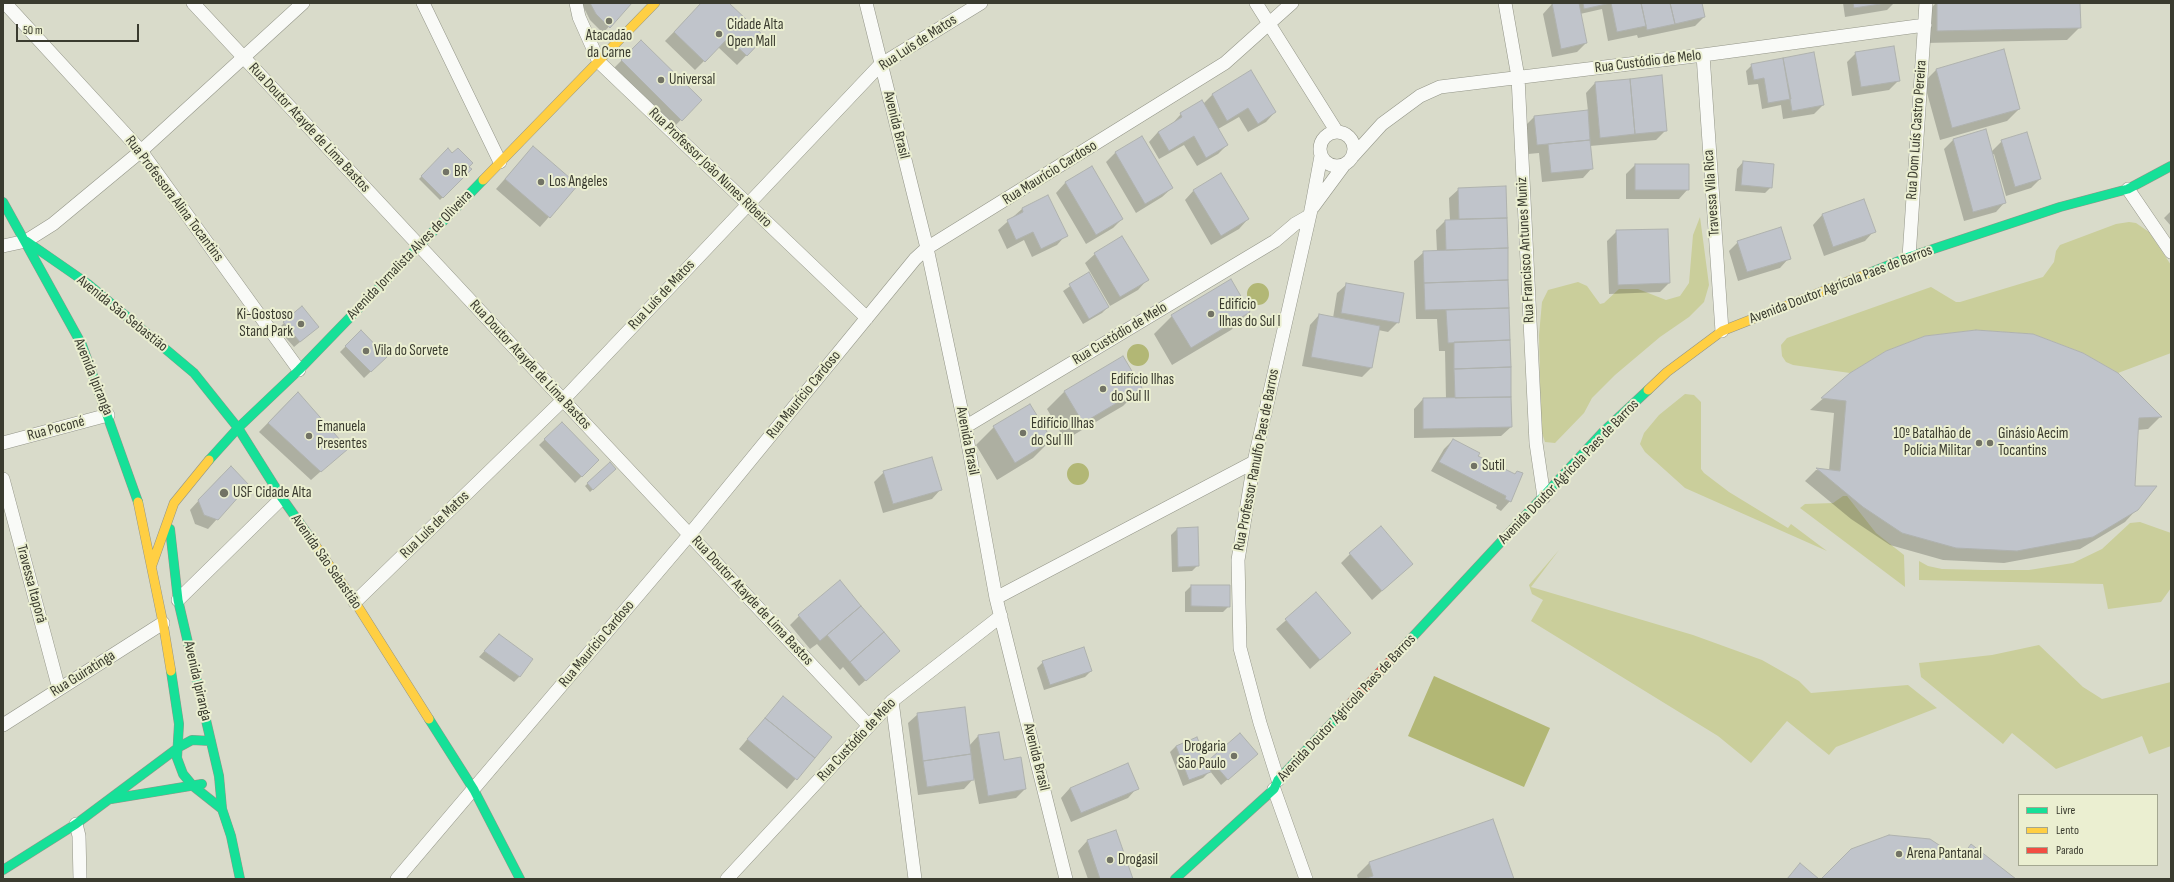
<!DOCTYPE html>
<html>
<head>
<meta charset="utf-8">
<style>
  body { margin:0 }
  #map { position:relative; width:2174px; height:882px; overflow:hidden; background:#d9dbca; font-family:"Sofia Sans Condensed",sans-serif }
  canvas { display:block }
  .frame { position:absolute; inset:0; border:4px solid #3a3b2f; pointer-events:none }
  .legend { position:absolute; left:2018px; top:794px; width:140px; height:72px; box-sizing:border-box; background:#ebefd1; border:1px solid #a4a790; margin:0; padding:5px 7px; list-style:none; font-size:12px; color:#3a3b2f }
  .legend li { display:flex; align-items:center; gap:8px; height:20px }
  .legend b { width:20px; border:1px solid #a4a790 }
  .scale { position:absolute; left:16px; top:24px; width:123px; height:18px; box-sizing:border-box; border:2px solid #3a3b2f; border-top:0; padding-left:5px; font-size:12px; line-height:14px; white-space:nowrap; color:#3a3b2f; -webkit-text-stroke:3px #ebefd1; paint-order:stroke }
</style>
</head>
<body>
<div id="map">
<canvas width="2174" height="882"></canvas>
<div class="frame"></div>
<ul class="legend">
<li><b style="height:5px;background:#16e098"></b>Livre</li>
<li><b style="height:5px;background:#ffcf43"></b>Lento</li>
<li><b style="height:5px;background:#f24e42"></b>Parado</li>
</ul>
<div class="scale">50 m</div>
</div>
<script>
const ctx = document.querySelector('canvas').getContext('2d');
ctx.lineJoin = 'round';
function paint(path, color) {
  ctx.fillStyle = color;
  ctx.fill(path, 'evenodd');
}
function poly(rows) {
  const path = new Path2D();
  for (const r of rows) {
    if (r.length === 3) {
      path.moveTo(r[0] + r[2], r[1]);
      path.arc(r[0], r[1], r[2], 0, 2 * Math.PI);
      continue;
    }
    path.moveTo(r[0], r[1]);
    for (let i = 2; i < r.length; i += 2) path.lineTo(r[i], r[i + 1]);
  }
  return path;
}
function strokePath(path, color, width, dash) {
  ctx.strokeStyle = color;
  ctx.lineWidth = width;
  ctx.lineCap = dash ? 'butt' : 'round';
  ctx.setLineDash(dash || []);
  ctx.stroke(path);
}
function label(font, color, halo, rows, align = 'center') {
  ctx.font = font + ' "Sofia Sans Condensed",sans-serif';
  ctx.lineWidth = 4;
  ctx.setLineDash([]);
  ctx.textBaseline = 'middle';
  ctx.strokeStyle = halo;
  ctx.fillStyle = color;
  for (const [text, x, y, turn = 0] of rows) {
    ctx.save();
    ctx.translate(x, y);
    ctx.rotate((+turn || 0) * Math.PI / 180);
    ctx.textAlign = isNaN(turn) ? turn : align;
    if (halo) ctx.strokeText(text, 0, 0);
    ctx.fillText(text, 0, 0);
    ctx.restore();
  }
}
const green = poly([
  [1700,217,1709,285,1704,302,1689,317,1660,337,1615,375,1592,398,1584,413,1555,443,1545,442,1541,430,1539,335,1542,302,1548,290,1578,282,1587,286,1600,304,1604,303,1619,289,1638,289,1666,300,1680,296,1689,283,1693,235],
  [2129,222,2136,223,2149,232,2171,265,2171,353,2118,373,2083,353,2033,334,1976,330,1925,336,1886,351,1850,373,1793,365,1786,362,1782,356,1781,345,1787,338,1931,287,1956,302,1960,302,2043,277,2054,262,2056,251,2060,245,2116,224],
  [1685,394,1694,395,1701,402,1701,469,1704,473,1729,492,1788,528,1791,524,1827,551,1685,488,1645,452,1640,444,1644,433,1659,415],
  [1843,496,1847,496,1876,533,1904,555,1905,587,1800,508,1805,504,1833,503],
  [2140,522,2171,533,2171,588,2161,602,2108,609,2103,584,1919,580,1919,561,1928,566,1942,569,1984,570,2029,570,2073,563,2102,549,2130,523],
  [1559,550,1531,587,1693,635,1762,660,1799,681,1811,693,1908,685,1937,708,1836,747,1829,755,1787,721,1751,763,1718,736,1531,621,1543,600,1532,594,1529,585],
  [2039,645,2083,687,2102,699,2171,682,2171,746,2149,754,2142,736,2056,769,2012,733,2003,744,1921,677,1919,663,1992,655]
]);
const water = poly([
  [1258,294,11],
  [1138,355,11],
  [1078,474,11],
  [1434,676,1550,728,1524,787,1408,736]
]);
const shadow = poly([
  [583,3,631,3,603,33,590,20,582,4],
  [702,3,728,3,764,37,737,65,718,47,695,70,665,41],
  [1558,3,1701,3,1704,17,1695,26,1638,38,1637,35,1608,41,1602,9,1580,14,1586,43,1577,52,1552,57,1543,14,1552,4],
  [1843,3,1894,3,1887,10,1845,17],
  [1936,3,2079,3,2080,27,2067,40,1925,43,1925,14],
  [641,41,700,100,672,129,612,70],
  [1856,53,1899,80,1889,90,1852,96,1847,62],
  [1752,65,1823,105,1814,114,1783,119,1781,105,1762,109,1758,84,1748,85,1746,71],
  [1936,70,2019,109,2007,121,1940,140,1924,82],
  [1251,72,1275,112,1266,122,1248,132,1239,117,1218,129,1227,145,1218,154,1197,166,1184,145,1159,159,1149,142,1158,132,1172,124,1181,114,1203,104,1212,95],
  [1595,83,1666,130,1656,140,1590,146,1592,168,1583,178,1542,182,1539,153,1528,154,1525,126,1534,117,1588,111,1586,93],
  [1985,131,1991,152,2002,141,2040,179,2031,188,2006,196,1994,154,1992,155,2005,202,1996,212,1964,221,1944,149,1953,140],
  [1142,137,1172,188,1162,197,1136,213,1106,162,1115,153],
  [448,150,470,169,440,200,419,179],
  [524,157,577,185,540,227,496,189],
  [1743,162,1771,187,1765,193,1735,191,1737,169],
  [1635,165,1688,189,1679,199,1626,199,1626,174],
  [1091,167,1122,219,1113,228,1086,244,1056,193,1065,183],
  [1505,187,1511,427,1501,436,1414,438,1414,409,1423,399,1446,399,1445,351,1439,351,1437,319,1416,319,1414,261,1424,252,1437,252,1436,230,1445,221,1450,221,1449,198,1459,189],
  [1194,190,1248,219,1239,229,1211,245,1185,200],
  [1048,196,1066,235,1057,245,1032,257,1024,240,1007,249,998,230,1022,209],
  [1863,200,1874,231,1865,241,1824,256,1813,225,1822,215],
  [2171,211,2171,226,2164,218],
  [1617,231,1669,283,1660,292,1609,294,1607,241],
  [1738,242,1789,258,1780,268,1738,281,1729,251],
  [1095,254,1147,280,1138,290,1110,306,1085,263],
  [1088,274,1108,307,1102,313,1083,324,1063,291],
  [1347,284,1398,322,1388,332,1378,330,1371,368,1362,377,1302,366,1310,325,1319,315,1333,318,1337,293],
  [1249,312,1231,330,1172,365,1154,334,1172,316],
  [284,323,312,332,294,347,278,329],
  [361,331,386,357,364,378,340,352],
  [2117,373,2160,417,2148,429,2137,430,2134,487,2137,509,2125,522,2080,549,2004,563,1943,560,1890,545,1851,519,1805,481,1816,470,1829,471,1834,413,1810,410,1851,374],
  [1141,388,1123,406,1065,440,1047,409,1065,391],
  [297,393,346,449,311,480,259,432],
  [562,423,598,460,575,483,539,445],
  [994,427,1051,440,1033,458,997,480,976,445],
  [1453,440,1477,457,1510,501,1501,511,1496,508,1497,505,1431,471,1444,449],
  [610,463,615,469,590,492,585,486],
  [884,472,941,489,932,499,883,513,874,482],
  [221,476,217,519,208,529,195,524,190,510],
  [1177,529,1198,565,1192,571,1172,572,1171,535],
  [1350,554,1412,564,1372,600,1341,563],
  [1191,586,1229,606,1223,612,1185,612,1185,592],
  [1316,594,1350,633,1310,669,1276,629],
  [799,616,899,651,859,686,843,667,840,670,817,644,810,649,790,625],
  [499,635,520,676,514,682,479,657],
  [1043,662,1091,671,1085,677,1044,690,1037,668],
  [783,697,831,737,787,789,739,749],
  [918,714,969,746,978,736,1003,761,1025,789,1016,798,979,804,974,778,964,789,918,795,908,723],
  [1176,746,1206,764,1211,760,1250,760,1221,785,1210,771,1203,778,1183,786,1170,752],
  [1070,788,1137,788,1128,798,1071,822,1061,798],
  [1493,820,1513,879,1358,879,1357,875,1369,863],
  [1087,841,1132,879,1088,879,1078,851],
  [1971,845,2014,879,1822,879,1958,859]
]);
const building = poly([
  [590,3,632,3,610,28,596,14,590,3],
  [701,3,729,3,765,37,747,56,728,38,705,62,674,32,701,3],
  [1552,3,1579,3,1587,43,1561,49,1552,3],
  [1583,3,1611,3,1584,9,1583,3],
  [1611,3,1641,3,1646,26,1617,32,1611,3],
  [1641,3,1670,3,1675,24,1647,30,1641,3],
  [1670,3,1702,3,1705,17,1675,24,1670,3],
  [1853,3,1887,3,1854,8,1853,3],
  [1937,3,2080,3,2081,28,1937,31,1937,3],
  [641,40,702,100,682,121,621,60,641,40],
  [1894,46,1900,81,1861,87,1855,52,1894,46],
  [2004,49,2020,109,1952,128,1936,69,2004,49],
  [1814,52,1824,105,1792,111,1783,58,1814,52],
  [1783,58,1791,99,1768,103,1764,78,1754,80,1751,64,1783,58],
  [1251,70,1276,112,1258,124,1248,108,1227,121,1212,94,1251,70],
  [1662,75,1667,131,1635,134,1630,79,1662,75],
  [1630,79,1635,134,1600,138,1595,82,1630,79],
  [1202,100,1228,145,1206,158,1194,136,1169,151,1158,132,1182,117,1180,113,1202,100],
  [1588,110,1590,140,1537,145,1534,116,1588,110],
  [1986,129,2006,203,1973,212,1953,139,1986,129],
  [2027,132,2041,179,2015,187,2001,140,2027,132],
  [1142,136,1173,188,1145,204,1115,152,1142,136],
  [1590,140,1593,169,1551,173,1548,144,1590,140],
  [533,146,578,185,550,218,505,179,533,146],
  [448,148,452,153,458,148,473,163,469,167,472,169,443,198,421,176,448,148],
  [1743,161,1774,164,1772,188,1741,185,1743,161],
  [1635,164,1689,164,1689,190,1635,190,1635,164],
  [1092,166,1123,219,1096,235,1065,182,1092,166],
  [1221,173,1249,219,1221,236,1193,190,1221,173],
  [1506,186,1507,218,1459,219,1458,188,1506,186],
  [1048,195,1068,236,1041,249,1033,232,1016,240,1007,220,1023,212,1022,208,1048,195],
  [1864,199,1876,232,1833,247,1822,214,1864,199],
  [1507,218,1508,248,1446,250,1445,220,1507,218],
  [1781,227,1791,259,1747,272,1737,241,1781,227],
  [1668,229,1670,283,1618,285,1616,230,1668,229],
  [1122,236,1149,280,1120,297,1094,253,1122,236],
  [1508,248,1508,280,1424,283,1423,251,1508,248],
  [1089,272,1109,307,1089,319,1069,284,1089,272],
  [1231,279,1250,312,1191,348,1171,315,1231,279],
  [1508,280,1509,308,1425,310,1424,283,1508,280],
  [1346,283,1404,293,1399,323,1341,313,1346,283],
  [302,306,319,327,300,342,283,322,302,306],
  [1509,308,1510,340,1448,343,1446,310,1509,308],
  [1319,314,1380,326,1372,368,1311,357,1319,314],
  [361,330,387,357,371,372,345,346,361,330],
  [1976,330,2033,334,2083,353,2118,373,2162,417,2139,418,2135,486,2157,486,2138,510,2093,537,2017,551,1956,548,1902,533,1863,507,1816,468,1840,471,1846,401,1821,398,1850,373,1886,351,1925,336,1976,330],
  [1510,340,1511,367,1454,369,1454,342,1510,340],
  [1123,356,1142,388,1083,423,1064,391,1123,356],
  [1511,367,1511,397,1455,398,1454,369,1511,367],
  [298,392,348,449,321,472,268,423,298,392],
  [1511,397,1512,427,1423,429,1423,398,1511,397],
  [1030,404,1052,440,1015,463,993,426,1030,404],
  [562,422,599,460,582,477,544,439,562,422],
  [1453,439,1480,453,1478,456,1515,474,1517,471,1523,473,1511,502,1505,499,1506,496,1439,462,1453,439],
  [932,457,942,490,893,504,883,471,932,457],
  [610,462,616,469,593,490,587,483,610,462],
  [231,466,249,485,218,520,204,515,198,500,231,466],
  [1381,526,1413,564,1382,591,1349,553,1381,526],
  [1198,527,1199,566,1178,567,1177,528,1198,527],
  [840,580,861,606,820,641,798,615,840,580],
  [1191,585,1230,585,1230,607,1191,606,1191,585],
  [1316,592,1351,633,1320,660,1285,619,1316,592],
  [861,606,884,632,850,662,827,635,861,606],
  [884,632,900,651,866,681,850,662,884,632],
  [499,634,533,659,520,677,484,651,499,634],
  [1084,647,1092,671,1050,685,1042,661,1084,647],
  [783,696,832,737,815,758,765,718,783,696],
  [965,707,971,754,923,761,917,713,965,707],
  [765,718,815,758,797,780,747,739,765,718],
  [999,732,1004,760,1021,757,1026,789,988,796,978,735,999,732],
  [1240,733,1258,754,1228,780,1210,759,1240,733],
  [1197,737,1211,772,1189,780,1176,746,1197,737],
  [971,754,974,780,927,787,923,761,971,754],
  [1128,763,1139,789,1081,813,1070,788,1128,763],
  [1493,819,1514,879,1364,879,1373,876,1369,862,1493,819],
  [1116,830,1133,879,1100,879,1087,840,1116,830],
  [1889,835,1930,839,1960,859,1971,844,2016,879,1821,879,1851,849,1889,835],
  [1800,863,1819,879,1787,879,1800,863]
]);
const street = poly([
  [5,3,141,151,299,370],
  [193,3,563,400,869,726],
  [423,3,500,162],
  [576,3,579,17,599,62,867,318],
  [866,3,927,248,965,427,996,598,1066,879],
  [1256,3,1337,132],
  [1505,3,1518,77,1536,443,1544,497],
  [1703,55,1722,331],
  [1337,149,17],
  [1353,156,1382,124,1420,96,1440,87,1703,55,1925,25],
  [2128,189,2171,252],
  [1313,207,1344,165],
  [3,246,26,241,53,224,141,151,303,3],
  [1909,257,1926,3],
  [965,427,1275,241,1295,224,1309,216],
  [3,443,108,415],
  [3,479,59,689],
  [996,598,1254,462],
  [178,600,282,498],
  [355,602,563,400,880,65,981,3],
  [892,701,915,879],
  [3,725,163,623],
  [1278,780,1260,723,1240,648,1238,560,1254,462,1311,210,1321,156],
  [1274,789,1306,879],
  [76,824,79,836,80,879],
  [397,879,690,534,915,259,927,248,1225,63,1292,3],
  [727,879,892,701,1001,616]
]);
const fast = poly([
  [3,202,82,345,138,502],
  [26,241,88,284,194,373,238,428,282,498,311,539],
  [1867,274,1909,257,2060,207,2128,189,2171,166],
  [209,460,238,428,299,370,483,180],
  [170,529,178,600,219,776,222,809],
  [1407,643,1603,432,1648,390],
  [171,671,179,724,177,758,183,774,193,786,222,809,231,836,240,879],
  [429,719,474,790,520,879],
  [111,799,202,784],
  [3,870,76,824,179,747,192,740,211,741],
  [1175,879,1274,789,1278,780,1345,709]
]);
const slow = poly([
  [483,180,655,3],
  [1648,390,1667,372,1722,331,1867,274],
  [138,502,163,623,171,671],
  [311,539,355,602,429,719],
  [152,565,174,503,209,460]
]);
const jam = poly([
  [1345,709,1407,643]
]);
const markers = [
  [609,21,4,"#727365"],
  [719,34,4,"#727365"],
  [661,80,4,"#727365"],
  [446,172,4,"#727365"],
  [541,182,4,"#727365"],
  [1211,314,4,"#727365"],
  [301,324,4,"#727365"],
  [366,351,4,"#727365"],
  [1103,389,4,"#727365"],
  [1023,433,4,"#727365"],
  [309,436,4,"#727365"],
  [1979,443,4,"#727365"],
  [1990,443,4,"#727365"],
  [1474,466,4,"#727365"],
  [224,493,5,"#727365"],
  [1234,756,4,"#727365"],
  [1899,854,4,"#727365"],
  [1110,860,4,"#727365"]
];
const poiNames = [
  ["Cidade Alta",727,25],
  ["Open Mall",727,42],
  ["Atacadão",609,36,"center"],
  ["da Carne",609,53,"center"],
  ["Universal",669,80],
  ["BR",454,172],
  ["Los Angeles",549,182],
  ["Edifício",1219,305],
  ["Ilhas do Sul I",1219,322],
  ["Ki-Gostoso",293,315,"right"],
  ["Stand Park",293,332,"right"],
  ["Vila do Sorvete",374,351],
  ["Edifício Ilhas",1111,380],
  ["do Sul II",1111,397],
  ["Edifício Ilhas",1031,424],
  ["do Sul III",1031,441],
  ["Emanuela",317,427],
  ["Presentes",317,444],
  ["10º Batalhão de",1971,434,"right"],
  ["Polícia Militar",1971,451,"right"],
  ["Ginásio Aecim",1998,434],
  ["Tocantins",1998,451],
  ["Sutil",1482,466],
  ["USF Cidade Alta",233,493],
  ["Drogaria",1226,747,"right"],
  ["São Paulo",1226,764,"right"],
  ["Arena Pantanal",1907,854],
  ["Drogasil",1118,860]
];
const streetNames = [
  ["Rua Luís de Matos",918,43,-33],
  ["Rua Custódio de Melo",1648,62,-7],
  ["Avenida Brasil",896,125,76],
  ["Rua Doutor Atayde de Lima Bastos",309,128,47],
  ["Rua Dom Luís Castro Pereira",1917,130,-86],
  ["Rua Professor João Nunes Ribeiro",710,168,44],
  ["Rua Maurício Cardoso",1050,173,-32],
  ["Travessa Vila Rica",1712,193,-94],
  ["Rua Professora Alina Tocantins",174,199,53],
  ["Rua Francisco Antunes Muniz",1526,250,-93],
  ["Avenida Jornalista Alves de Oliveira",410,255,-46],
  ["Avenida Doutor Agrícola Paes de Barros",1841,285,-21],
  ["Rua Luís de Matos",662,295,-47],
  ["Avenida São Sebastião",122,314,39],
  ["Rua Custódio de Melo",1120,334,-31],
  ["Rua Doutor Atayde de Lima Bastos",530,365,47],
  ["Avenida Ipiranga",93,377,68],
  ["Rua Maurício Cardoso",804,395,-51],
  ["Rua Poconé",56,429,-15],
  ["Avenida Brasil",967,441,79],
  ["Rua Professor Ranulfo Paes de Barros",1257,460,-79],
  ["Avenida Doutor Agrícola Paes de Barros",1569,472,-46],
  ["Rua Luís de Matos",435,525,-44],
  ["Avenida São Sebastião",326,562,55],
  ["Travessa Itaporã",31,584,75],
  ["Rua Doutor Atayde de Lima Bastos",752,601,47],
  ["Rua Maurício Cardoso",597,644,-50],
  ["Rua Guiratinga",83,674,-32],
  ["Avenida Ipiranga",197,681,77],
  ["Avenida Doutor Agrícola Paes de Barros",1347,708,-47],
  ["Rua Custódio de Melo",857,740,-47],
  ["Avenida Brasil",1036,757,76]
];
paint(green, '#cace9b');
paint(water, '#b2b775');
paint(shadow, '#0003');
paint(building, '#c0c4cb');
strokePath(building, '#afb2ae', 1);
strokePath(street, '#939588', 14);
strokePath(fast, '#939588', 10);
strokePath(slow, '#939588', 10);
strokePath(jam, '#939588', 10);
strokePath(street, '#f9faf7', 13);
strokePath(fast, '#16e098', 9);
strokePath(slow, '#ffcf43', 9);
strokePath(jam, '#f24e42', 9);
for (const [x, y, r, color] of markers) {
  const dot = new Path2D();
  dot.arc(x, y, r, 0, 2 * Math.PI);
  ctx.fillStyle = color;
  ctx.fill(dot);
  strokePath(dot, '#ebefd1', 1.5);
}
label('15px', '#3a3b2f', '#ebefd1', poiNames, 'left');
label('15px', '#3a3b2f', '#ebefd1', streetNames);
</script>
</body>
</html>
